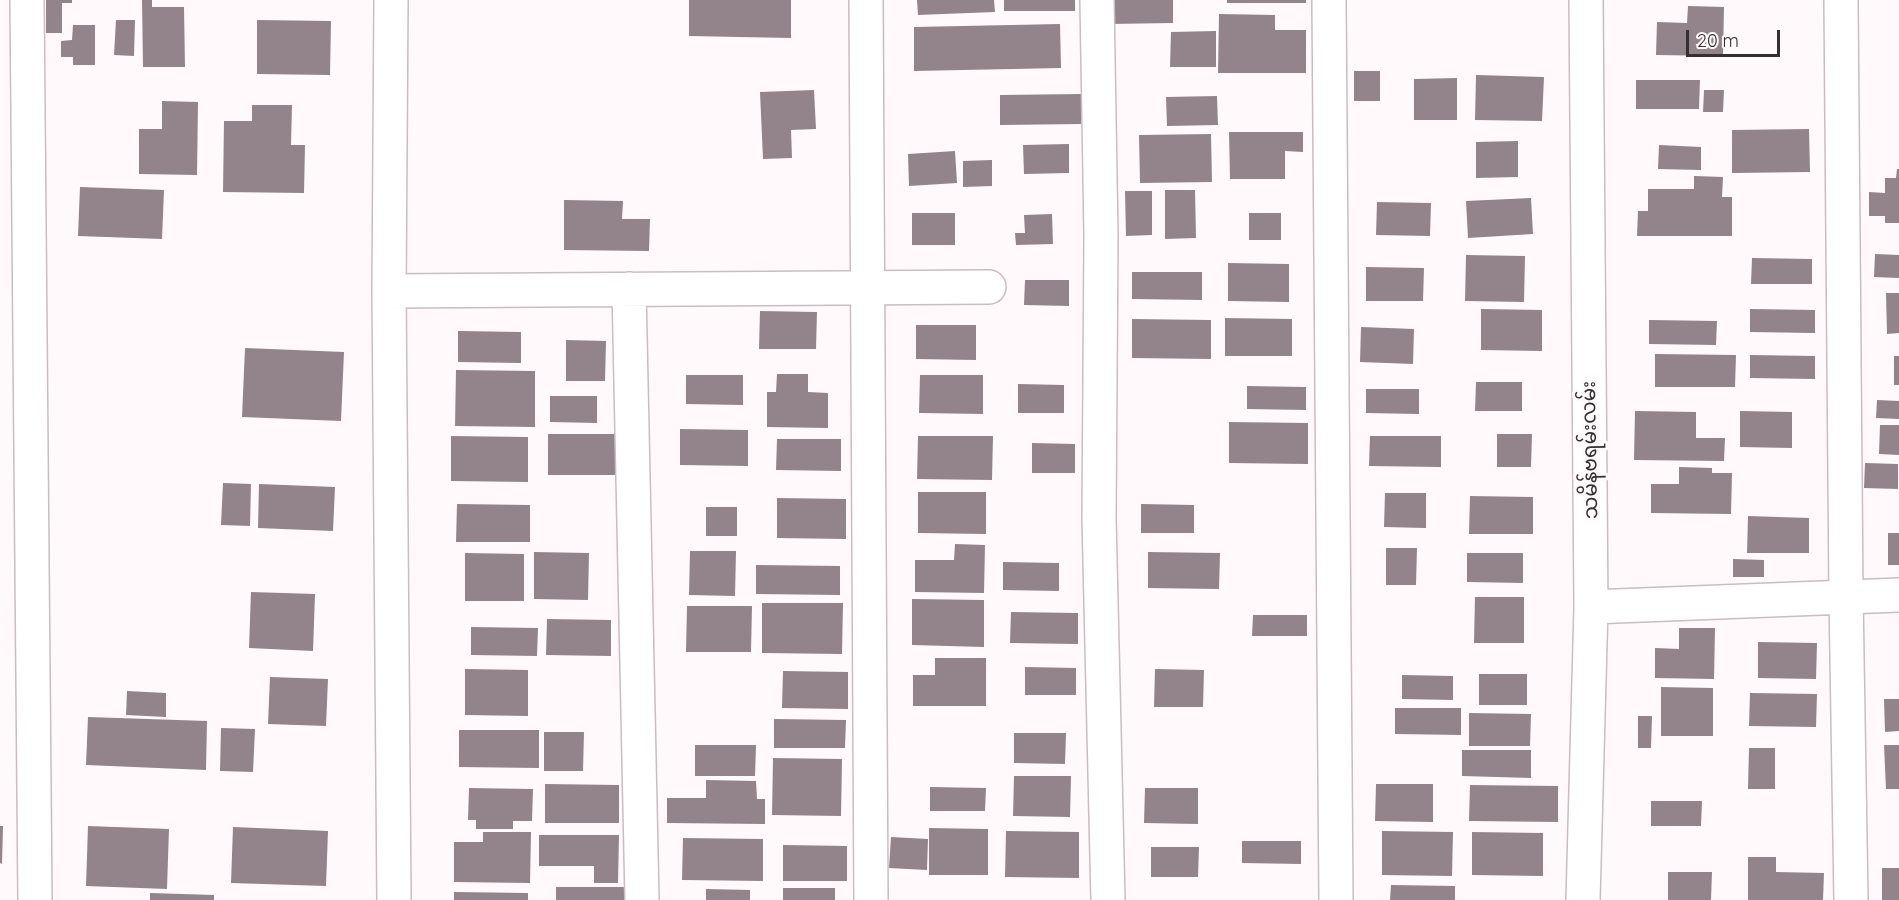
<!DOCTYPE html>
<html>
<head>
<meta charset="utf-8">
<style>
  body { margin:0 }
  #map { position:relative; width:1899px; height:900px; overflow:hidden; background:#fff9fc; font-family:Quicksand,sans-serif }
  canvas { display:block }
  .scale { position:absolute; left:1686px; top:30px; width:94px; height:27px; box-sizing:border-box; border:3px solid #342f31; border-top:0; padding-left:8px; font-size:18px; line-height:21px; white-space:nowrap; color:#342f31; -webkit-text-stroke:4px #fff9fc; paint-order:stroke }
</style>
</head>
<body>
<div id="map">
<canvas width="1899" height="900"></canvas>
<div class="scale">20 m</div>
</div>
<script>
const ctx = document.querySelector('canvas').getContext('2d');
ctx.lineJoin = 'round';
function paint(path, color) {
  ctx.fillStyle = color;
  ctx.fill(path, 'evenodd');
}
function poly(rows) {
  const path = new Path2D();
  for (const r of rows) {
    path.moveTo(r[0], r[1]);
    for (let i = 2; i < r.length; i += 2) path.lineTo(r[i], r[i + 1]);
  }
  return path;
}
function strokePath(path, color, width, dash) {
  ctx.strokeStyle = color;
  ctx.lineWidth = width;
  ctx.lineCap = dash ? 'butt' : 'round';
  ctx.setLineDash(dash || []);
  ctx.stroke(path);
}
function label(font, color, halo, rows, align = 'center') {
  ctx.font = font + ' Quicksand,"Noto Sans Myanmar",sans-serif';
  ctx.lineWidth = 6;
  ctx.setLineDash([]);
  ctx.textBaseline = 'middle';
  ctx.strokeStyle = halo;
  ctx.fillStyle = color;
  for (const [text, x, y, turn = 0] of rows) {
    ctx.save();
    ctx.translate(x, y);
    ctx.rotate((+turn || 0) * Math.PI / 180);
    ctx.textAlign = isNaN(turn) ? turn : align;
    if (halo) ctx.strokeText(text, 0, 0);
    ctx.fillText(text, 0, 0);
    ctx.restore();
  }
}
const building = poly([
  [46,0,72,0,72,3,62,3,62,33,46,33],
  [142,0,152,0,152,7,184,7,185,67,143,67],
  [689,0,791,0,791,38,689,36],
  [917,0,994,0,995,12,918,15],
  [1004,0,1075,0,1075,11,1004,11],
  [1109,0,1173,0,1173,23,1109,24],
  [1227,0,1306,0,1306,3,1227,3],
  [1688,6,1724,7,1723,56,1656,55,1657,22,1687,23],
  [1219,14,1275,15,1275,30,1306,30,1306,73,1218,73],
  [116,20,135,20,134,56,114,55],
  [257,20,331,21,330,75,257,74],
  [1060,24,1061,68,914,71,914,27],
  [73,25,95,25,95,65,73,65,73,57,61,57,61,41,72,40],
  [1216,31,1216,67,1170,67,1171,32],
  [1354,71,1380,71,1380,101,1354,101],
  [1476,75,1544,77,1542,121,1475,120],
  [1457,78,1457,120,1414,120,1414,79],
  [1636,80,1700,80,1699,109,1636,109],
  [814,90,816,129,791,130,792,158,763,159,760,92],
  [1704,90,1724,90,1723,112,1703,112],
  [1081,94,1081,124,1000,125,1000,95],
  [1217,96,1218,125,1167,126,1166,97],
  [162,101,198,102,197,175,139,174,139,129,162,129],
  [252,105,292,105,291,145,305,145,304,193,223,192,224,121,252,121],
  [1809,129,1810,172,1732,173,1732,130],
  [1229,132,1303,132,1303,152,1285,151,1285,179,1230,179],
  [1211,134,1212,182,1140,183,1139,135],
  [1518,141,1518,177,1476,178,1476,142],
  [1069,144,1069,173,1024,174,1023,145],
  [1659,145,1701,147,1701,170,1658,169],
  [955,151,957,183,909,186,908,154],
  [992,160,992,186,963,187,963,161],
  [1897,169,1899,169,1899,223,1885,223,1885,216,1869,216,1869,192,1885,193,1885,178,1896,178],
  [1694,176,1723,177,1722,197,1732,197,1732,236,1637,236,1638,211,1648,211,1648,189,1694,189],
  [80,187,164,190,162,239,78,236],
  [1165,190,1195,190,1196,238,1165,239],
  [1125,191,1152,191,1152,235,1126,236],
  [1531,198,1533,234,1468,238,1466,201],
  [564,200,623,201,622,219,650,219,649,251,564,250],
  [1377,202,1431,203,1430,236,1376,235],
  [912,213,955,213,955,245,912,245],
  [1249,213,1281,213,1281,240,1249,240],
  [1052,214,1053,244,1016,245,1015,233,1025,233,1024,215],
  [1875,254,1899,255,1899,278,1874,277],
  [1466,255,1525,256,1524,302,1465,301],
  [1752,258,1812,259,1812,284,1751,284],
  [1228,263,1289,264,1289,302,1228,301],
  [1366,267,1424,268,1423,301,1366,301],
  [1132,272,1202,272,1202,300,1132,299],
  [1025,280,1069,280,1069,306,1024,305],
  [1886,293,1899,293,1899,333,1887,334],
  [1481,309,1542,310,1542,351,1481,350],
  [1750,309,1815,310,1815,333,1750,332],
  [760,311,817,312,816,349,759,349],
  [1225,318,1292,319,1292,356,1225,356],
  [1132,319,1211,320,1211,359,1132,358],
  [1649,320,1717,321,1716,345,1649,344],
  [916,325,976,325,976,360,916,359],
  [1361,327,1414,329,1413,364,1360,362],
  [458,331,521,332,521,363,458,362],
  [566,340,606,341,605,381,566,381],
  [245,348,344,352,341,421,242,417],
  [1655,354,1736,355,1735,387,1655,387],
  [1750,355,1815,356,1815,379,1750,378],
  [1894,356,1899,356,1899,385,1894,385],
  [456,370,535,371,535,427,455,426],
  [777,374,808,374,808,392,828,393,828,428,767,427,767,392,776,392],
  [686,375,743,375,743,405,686,404],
  [920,375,983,375,983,414,919,413],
  [1476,382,1522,382,1522,411,1475,411],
  [1018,384,1064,385,1064,413,1018,413],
  [1247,386,1306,387,1306,410,1247,409],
  [1366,389,1419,389,1419,414,1366,413],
  [550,396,597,396,597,423,550,422],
  [1877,400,1899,401,1899,419,1876,418],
  [1635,411,1696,412,1696,438,1725,438,1724,461,1634,460],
  [1740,411,1792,412,1792,448,1740,447],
  [1229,422,1308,423,1308,464,1229,463],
  [1880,425,1899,425,1899,455,1879,454],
  [680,429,748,430,748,466,680,465],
  [548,434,616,434,616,475,548,475],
  [1497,434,1532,434,1531,467,1497,467],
  [451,436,528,437,528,482,451,481],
  [918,436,993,436,992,480,917,479],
  [1370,436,1441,436,1441,467,1369,466],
  [777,439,841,439,841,471,776,470],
  [1032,443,1075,444,1075,473,1032,473],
  [1865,463,1898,464,1898,489,1864,488],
  [1679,467,1712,468,1712,473,1732,473,1731,514,1651,513,1651,484,1679,484],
  [223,483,251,484,250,526,221,525],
  [259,484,335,487,333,531,258,528],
  [918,492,986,492,986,534,918,533],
  [1385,493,1426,493,1426,528,1384,527],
  [1470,496,1533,497,1533,534,1469,534],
  [777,498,846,499,846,539,777,538],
  [457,504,530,505,530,542,456,542],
  [1141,504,1194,505,1194,533,1141,533],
  [706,507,737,507,737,536,706,536],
  [1748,516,1809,518,1809,553,1747,553],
  [1888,533,1899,533,1899,565,1888,565],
  [955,544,985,545,984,593,915,592,915,560,954,560],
  [1386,548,1417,548,1416,585,1386,585],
  [690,551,736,551,735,596,689,595],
  [534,552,589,553,588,600,534,599],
  [1148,552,1220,553,1219,589,1148,588],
  [465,553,524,554,524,601,465,601],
  [1467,553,1523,553,1523,583,1467,582],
  [1733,559,1764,560,1764,577,1733,577],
  [1003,562,1059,563,1059,591,1003,590],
  [756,565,840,566,840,595,756,594],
  [251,592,315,594,313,651,249,648],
  [1475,597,1524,597,1524,643,1474,643],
  [912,599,984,600,984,647,912,645],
  [762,603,843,603,842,654,762,653],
  [687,606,752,606,751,652,686,652],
  [1011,612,1078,613,1078,644,1010,643],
  [1253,615,1307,615,1307,636,1252,636],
  [547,619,611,620,611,656,546,655],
  [471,627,538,628,537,656,471,655],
  [1679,628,1715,628,1714,679,1655,678,1655,648,1679,649],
  [1758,642,1817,643,1816,679,1758,678],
  [935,658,986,658,986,706,913,706,913,675,935,675],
  [1025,667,1076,668,1076,695,1025,695],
  [465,669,528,670,528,716,465,715],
  [1155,669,1204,670,1203,707,1154,707],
  [783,671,848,672,848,709,782,708],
  [1479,674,1527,674,1527,705,1479,705],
  [1402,675,1453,676,1453,700,1402,699],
  [270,677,328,679,326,726,268,724],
  [1661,687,1713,688,1713,736,1661,736],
  [127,691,166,693,166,717,126,715],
  [1750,693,1817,694,1816,727,1749,726],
  [1884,699,1899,699,1899,731,1885,732],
  [1395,708,1461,708,1461,735,1395,734],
  [1469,713,1531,714,1530,746,1469,746],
  [1638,716,1652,716,1651,748,1638,748],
  [88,717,207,721,206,770,86,765],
  [774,719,846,720,845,748,774,748],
  [221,728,255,729,253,772,220,771],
  [459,730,539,730,539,768,459,767],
  [544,732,584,732,583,771,544,771],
  [1014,733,1066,733,1065,764,1014,763],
  [695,745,756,745,755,776,695,776],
  [1884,745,1899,745,1899,789,1886,789],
  [1749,748,1775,748,1775,789,1748,789],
  [1462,750,1531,750,1531,778,1462,776],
  [773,758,842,759,841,816,772,815],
  [1014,776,1071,776,1070,817,1013,816],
  [706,780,756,781,757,799,765,799,765,824,667,823,667,798,706,798],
  [545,784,619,785,619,823,545,823],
  [1376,784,1433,784,1433,822,1375,821],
  [1470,785,1558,786,1558,822,1469,821],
  [930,787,986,788,985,811,930,811],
  [469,788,533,789,532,821,513,821,513,829,476,829,476,820,468,820],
  [1145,788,1198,788,1198,824,1144,823],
  [1651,801,1702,801,1701,826,1651,826],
  [0,826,3,826,2,864,0,863],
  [88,826,169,829,167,889,86,886],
  [233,827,328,831,326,886,231,883],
  [929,828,988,829,988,875,929,875],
  [1006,831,1079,832,1079,878,1005,877],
  [1382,831,1453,832,1452,876,1382,875],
  [483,832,531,832,530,883,454,882,454,842,483,842],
  [1472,832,1543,833,1543,876,1472,875],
  [539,835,619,835,618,883,594,883,594,866,539,866],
  [891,837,928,839,927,870,889,868],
  [683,838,763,839,763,881,682,880],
  [1242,841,1301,841,1301,864,1242,863],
  [783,845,847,846,847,881,783,881],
  [1151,847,1199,847,1198,877,1151,877],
  [1748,857,1776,857,1776,872,1824,873,1823,900,1748,900],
  [1882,868,1899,868,1899,900,1882,900],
  [1668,872,1712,872,1711,900,1668,900],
  [1391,885,1455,886,1455,900,1390,900],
  [556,887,627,887,627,900,556,900],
  [783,888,835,888,835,900,783,900],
  [706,889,750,890,750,900,706,900],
  [454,892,528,893,528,900,454,900],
  [150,893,214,895,214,900,150,900]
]);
const minor = poly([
  [27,0,35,900],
  [391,0,389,291,394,900],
  [866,0,871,900],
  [1097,0,1101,235,1099,518,1108,900],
  [1329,0,1336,900],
  [1841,0,1846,596,1851,900],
  [629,289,642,900],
  [389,291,989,287],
  [1591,607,1899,595],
  [1583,900,1591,607,1586,0]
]);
const streetNames = [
  ["သမိန်ဗရမ်းလမ်း",1590,450,-91]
];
paint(building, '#92848a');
strokePath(minor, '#cabcc2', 36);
strokePath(minor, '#fff', 33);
label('20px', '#342f31', '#fff9fc', streetNames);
</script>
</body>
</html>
